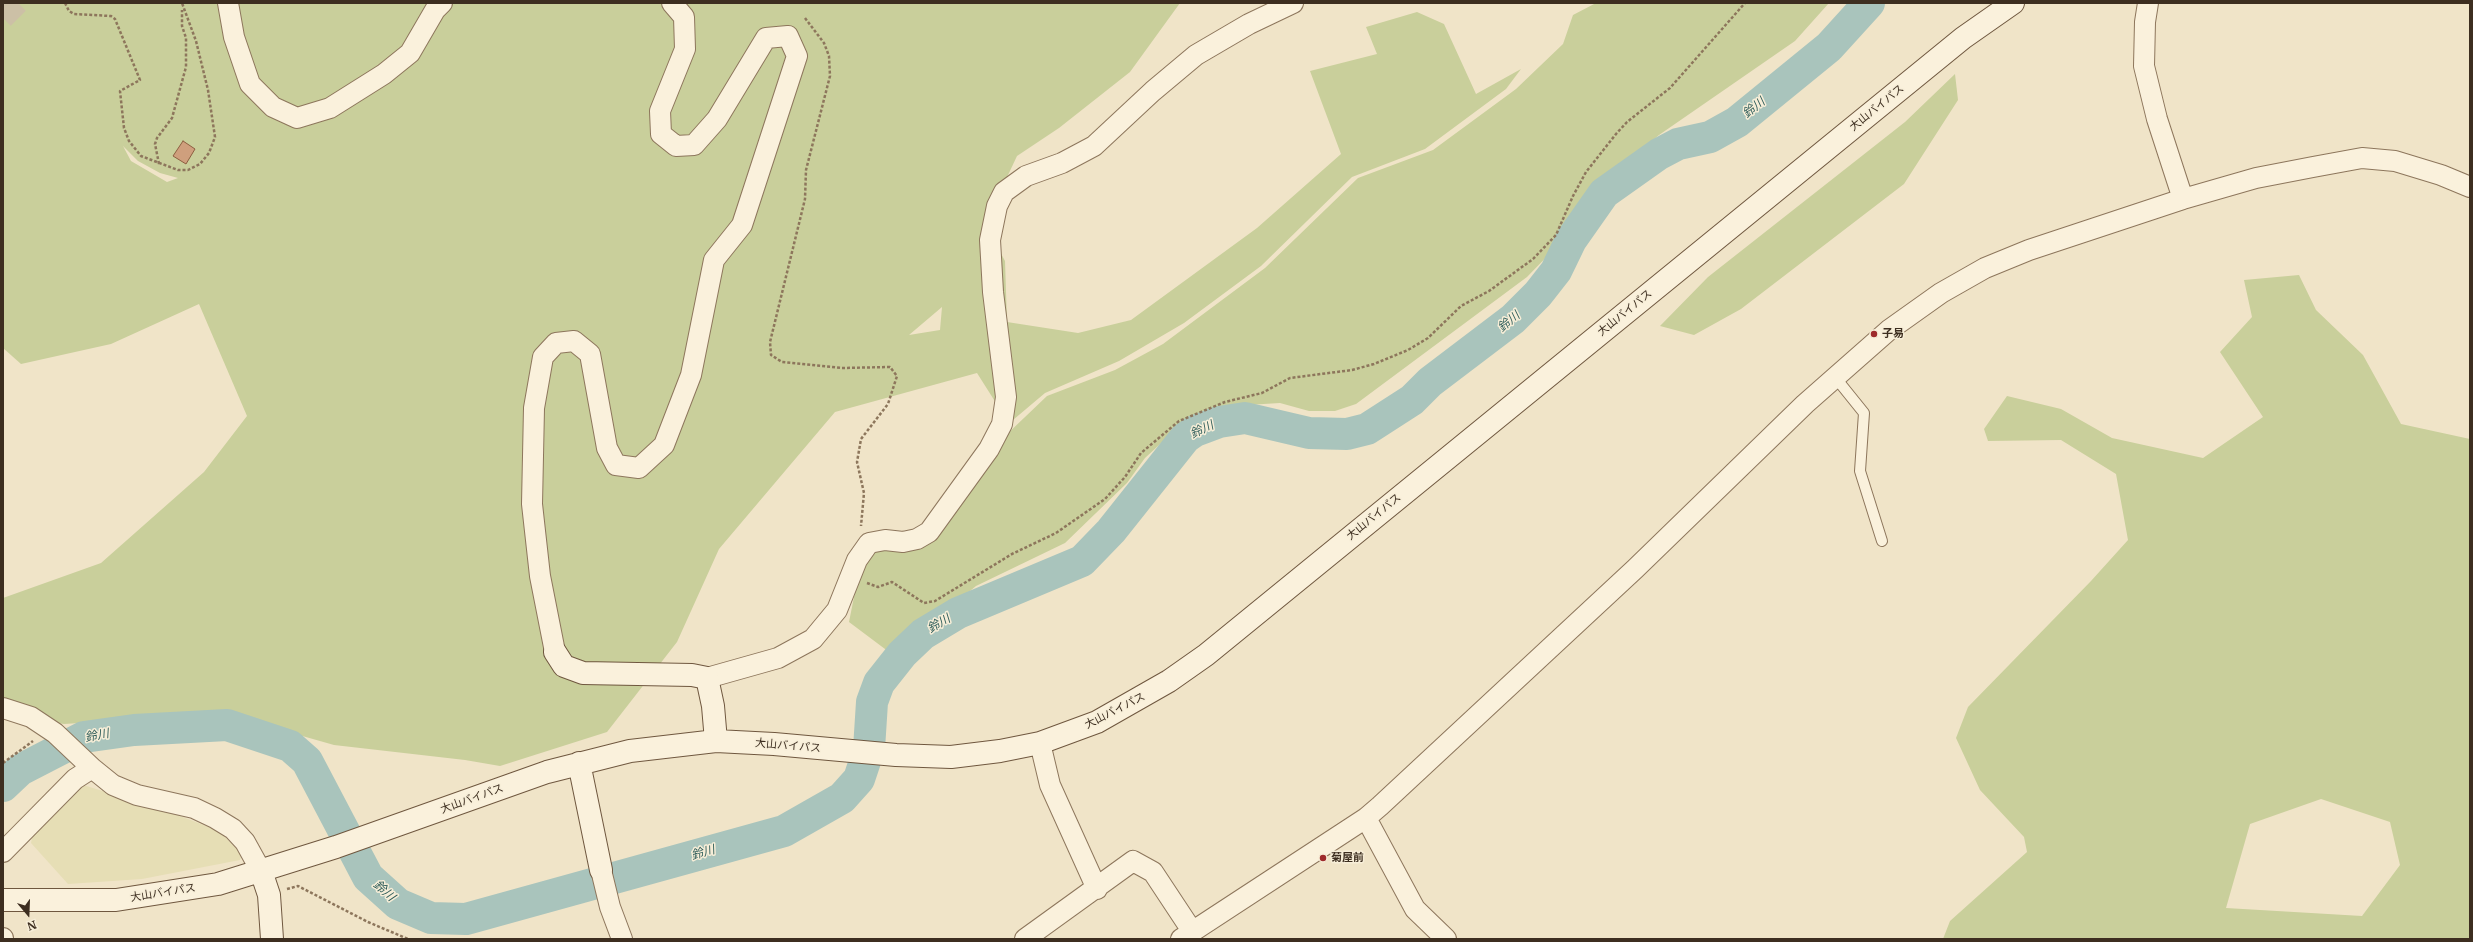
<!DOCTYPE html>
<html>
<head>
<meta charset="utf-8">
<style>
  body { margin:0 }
  #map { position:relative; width:2473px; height:942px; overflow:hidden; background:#f0e4c8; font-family:Merriweather,serif }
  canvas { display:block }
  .frame { position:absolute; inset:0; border:4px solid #3d2e20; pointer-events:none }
  .north { position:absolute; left:8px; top:894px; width:40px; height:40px; -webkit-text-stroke:3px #f7eed8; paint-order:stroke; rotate:161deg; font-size:11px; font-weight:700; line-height:16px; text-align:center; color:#3d2e20 }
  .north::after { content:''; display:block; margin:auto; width:14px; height:18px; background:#3d2e20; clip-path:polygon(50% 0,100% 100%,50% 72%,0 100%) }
</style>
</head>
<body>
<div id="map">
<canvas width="2473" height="942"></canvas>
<div class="frame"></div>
<div class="north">N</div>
</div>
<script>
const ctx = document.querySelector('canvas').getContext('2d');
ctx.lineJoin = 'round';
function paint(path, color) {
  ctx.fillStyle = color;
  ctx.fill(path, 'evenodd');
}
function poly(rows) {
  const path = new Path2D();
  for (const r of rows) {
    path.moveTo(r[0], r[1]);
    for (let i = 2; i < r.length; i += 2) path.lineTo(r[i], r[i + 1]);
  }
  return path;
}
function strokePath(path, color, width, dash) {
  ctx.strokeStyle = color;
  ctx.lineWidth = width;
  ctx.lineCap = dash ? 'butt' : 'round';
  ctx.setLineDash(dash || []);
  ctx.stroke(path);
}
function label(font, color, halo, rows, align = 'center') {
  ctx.font = font + ' Merriweather,"Noto Sans JP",serif';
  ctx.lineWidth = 3;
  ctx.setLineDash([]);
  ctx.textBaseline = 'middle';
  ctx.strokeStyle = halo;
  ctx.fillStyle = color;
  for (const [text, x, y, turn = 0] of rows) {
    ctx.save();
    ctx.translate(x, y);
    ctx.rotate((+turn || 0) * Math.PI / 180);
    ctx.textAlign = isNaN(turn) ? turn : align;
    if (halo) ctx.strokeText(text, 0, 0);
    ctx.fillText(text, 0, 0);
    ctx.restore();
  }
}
const farmland = poly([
  [80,784,170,812,219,831,242,854,240,860,142,879,68,884,31,843,33,833]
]);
const green = poly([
  [3,3,1180,3,1130,72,1059,128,1017,156,985,224,1005,261,1007,322,1078,333,1131,320,1257,228,1341,154,1310,71,1377,54,1366,27,1417,12,1444,24,1476,94,1521,69,1506,89,1425,149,1352,177,1261,266,1184,323,1119,361,1045,393,1013,420,996,403,977,373,835,412,719,549,677,642,607,732,500,766,465,760,334,745,225,714,64,724,3,714,3,598,101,563,204,472,247,416,199,304,111,344,21,364,3,348],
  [123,146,138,161,160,173,178,178,167,182,131,161],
  [942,307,940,330,909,335],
  [1596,3,1829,3,1795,41,1659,135,1592,192,1562,241,1527,277,1356,404,1335,411,1309,411,1280,403,1247,405,1217,410,1191,422,1170,435,1145,458,1127,483,1065,543,976,586,893,655,849,622,859,572,868,554,882,546,903,550,1003,438,1047,396,1115,370,1163,344,1265,268,1358,178,1433,150,1516,89,1563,44,1573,15],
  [1955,74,1958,100,1904,184,1741,309,1694,335,1660,326,1708,277,1905,122],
  [2299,275,2316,310,2363,355,2401,424,2470,439,2470,939,1943,939,1950,921,2027,852,2024,837,1980,790,1956,738,1968,707,2091,581,2128,540,2116,474,2061,440,1988,441,1984,429,2007,396,2061,409,2112,438,2203,458,2263,417,2220,352,2252,317,2244,280],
  [2321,799,2390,822,2400,865,2362,916,2226,908,2250,824]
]);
const river = poly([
  [3,786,20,770,84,737,134,730,227,725,290,746,307,761,368,877,398,904,431,918,466,919,784,831,842,798,859,779,869,749,872,702,879,683,902,654,923,634,958,613,1082,561,1111,531,1185,438,1195,431,1219,422,1245,418,1309,433,1347,434,1367,429,1412,400,1430,382,1513,319,1538,294,1556,271,1571,240,1604,193,1659,154,1678,144,1710,137,1737,122,1829,47,1869,3]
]);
const building = poly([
  [183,141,195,149,186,164,173,156,183,141]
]);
const highwayTunnel = poly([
  [3,18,18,3]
]);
const path = poly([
  [65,3,69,11,74,14,111,16,115,19,140,80,120,91,124,128,129,141,141,156,178,170,188,170,200,164,209,153,215,137,208,90,196,41,182,3],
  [805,18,824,43,829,56,830,76,806,170,805,199,770,342,771,355,782,362,842,368,890,367,897,376,888,404,861,439,857,462,864,493,861,526],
  [159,164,155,144,157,138,172,118,186,67,186,38,182,26,182,10],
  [867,583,878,587,892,582,924,603,935,601,1012,554,1056,533,1105,499,1125,477,1141,453,1179,421,1225,402,1262,393,1290,378,1352,370,1374,364,1408,350,1428,338,1461,306,1489,291,1533,259,1556,235,1573,196,1586,172,1616,134,1627,122,1670,88,1745,3],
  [3,763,33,741],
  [287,889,298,886,368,922,408,939]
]);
const lane = poly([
  [1835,377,1864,413,1860,471,1882,541]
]);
const street = poly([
  [228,3,234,37,250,84,273,107,297,118,330,108,384,74,410,53,435,10,442,3],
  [2148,3,2145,22,2144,66,2157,119,2183,199],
  [555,652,540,576,532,504,534,408,543,357,556,343,574,341,590,354,607,448,616,465,639,468,664,445,691,375,714,260,742,225,797,56,788,36,766,38,717,119,694,145,676,146,661,134,660,111,685,49,684,17,672,3],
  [707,678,778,658,813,639,837,610,857,560,869,543,885,540,903,542,917,539,929,532,989,449,1002,424,1006,397,993,292,990,240,997,206,1004,192,1026,176,1062,163,1094,146,1153,91,1196,55,1249,24,1293,3],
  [3,708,31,717,55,733,92,768,113,785,137,795,194,808,215,818,233,829,245,842,261,871],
  [1040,743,1050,785,1097,889],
  [1366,818,1415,909,1446,939],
  [3,852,75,779,92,768],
  [601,870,610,907,622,939],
  [3,938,3,939],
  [1025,939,1133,861,1153,872,1192,931],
  [1181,939,1366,818,1380,806,1635,569,1805,404,1889,330,1941,293,1985,268,2029,250,2183,199,2256,178,2313,167,2362,158,2395,161,2441,175,2470,187]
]);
const secondary = poly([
  [555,652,564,666,583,673,692,675,707,678,713,706,716,741],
  [579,763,601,870],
  [261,871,269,895,272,939],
  [3,900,116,900,218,884,336,847,547,772,630,751,716,741,774,744,896,755,951,757,1000,751,1040,743,1097,722,1169,681,1206,655,1963,38,2013,3]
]);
const markers = [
  [1874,334,4,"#9e2a2b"],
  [1323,858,4,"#9e2a2b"]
];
const streetNames = [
  ["大山バイパス",1877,108,-39],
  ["大山バイパス",1625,313,-39],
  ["大山バイパス",1374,517,-39],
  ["大山バイパス",1115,711,-27],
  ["大山バイパス",788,746,5],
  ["大山バイパス",472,799,-20],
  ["大山バイパス",163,893,-9]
];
const poiNames = [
  ["子易",1882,334],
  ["菊屋前",1331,858]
];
const waterNames = [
  ["鈴川",1754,108,-39],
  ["鈴川",1509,322,-40],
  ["鈴川",1202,430,-25],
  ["鈴川",939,624,-31],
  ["鈴川",97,736,-11],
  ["鈴川",703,853,-16],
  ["鈴川",384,891,42]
];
paint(farmland, '#e6deb5');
paint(green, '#c9cf9b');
strokePath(river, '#a9c4bc', 32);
paint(building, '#cf9f7d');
strokePath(building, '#8d5f41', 1);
strokePath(highwayTunnel, '#ccc0a6', 22, [22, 11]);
strokePath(lane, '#8d765c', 12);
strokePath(street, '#8d765c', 22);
strokePath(secondary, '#6f573f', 24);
strokePath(path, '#8d765c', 2.5, [3, 2]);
strokePath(lane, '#faf1dc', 10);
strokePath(street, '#faf1dc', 20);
strokePath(secondary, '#faf1dc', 22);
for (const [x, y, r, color] of markers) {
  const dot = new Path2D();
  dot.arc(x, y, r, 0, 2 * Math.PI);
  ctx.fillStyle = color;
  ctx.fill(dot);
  strokePath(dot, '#f7eed8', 1.5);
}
label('11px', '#3d2e20', '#f7eed8', streetNames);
label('bold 11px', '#3d2e20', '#f7eed8', poiNames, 'left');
label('italic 12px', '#2f5d5a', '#f7eed8', waterNames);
</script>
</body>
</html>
